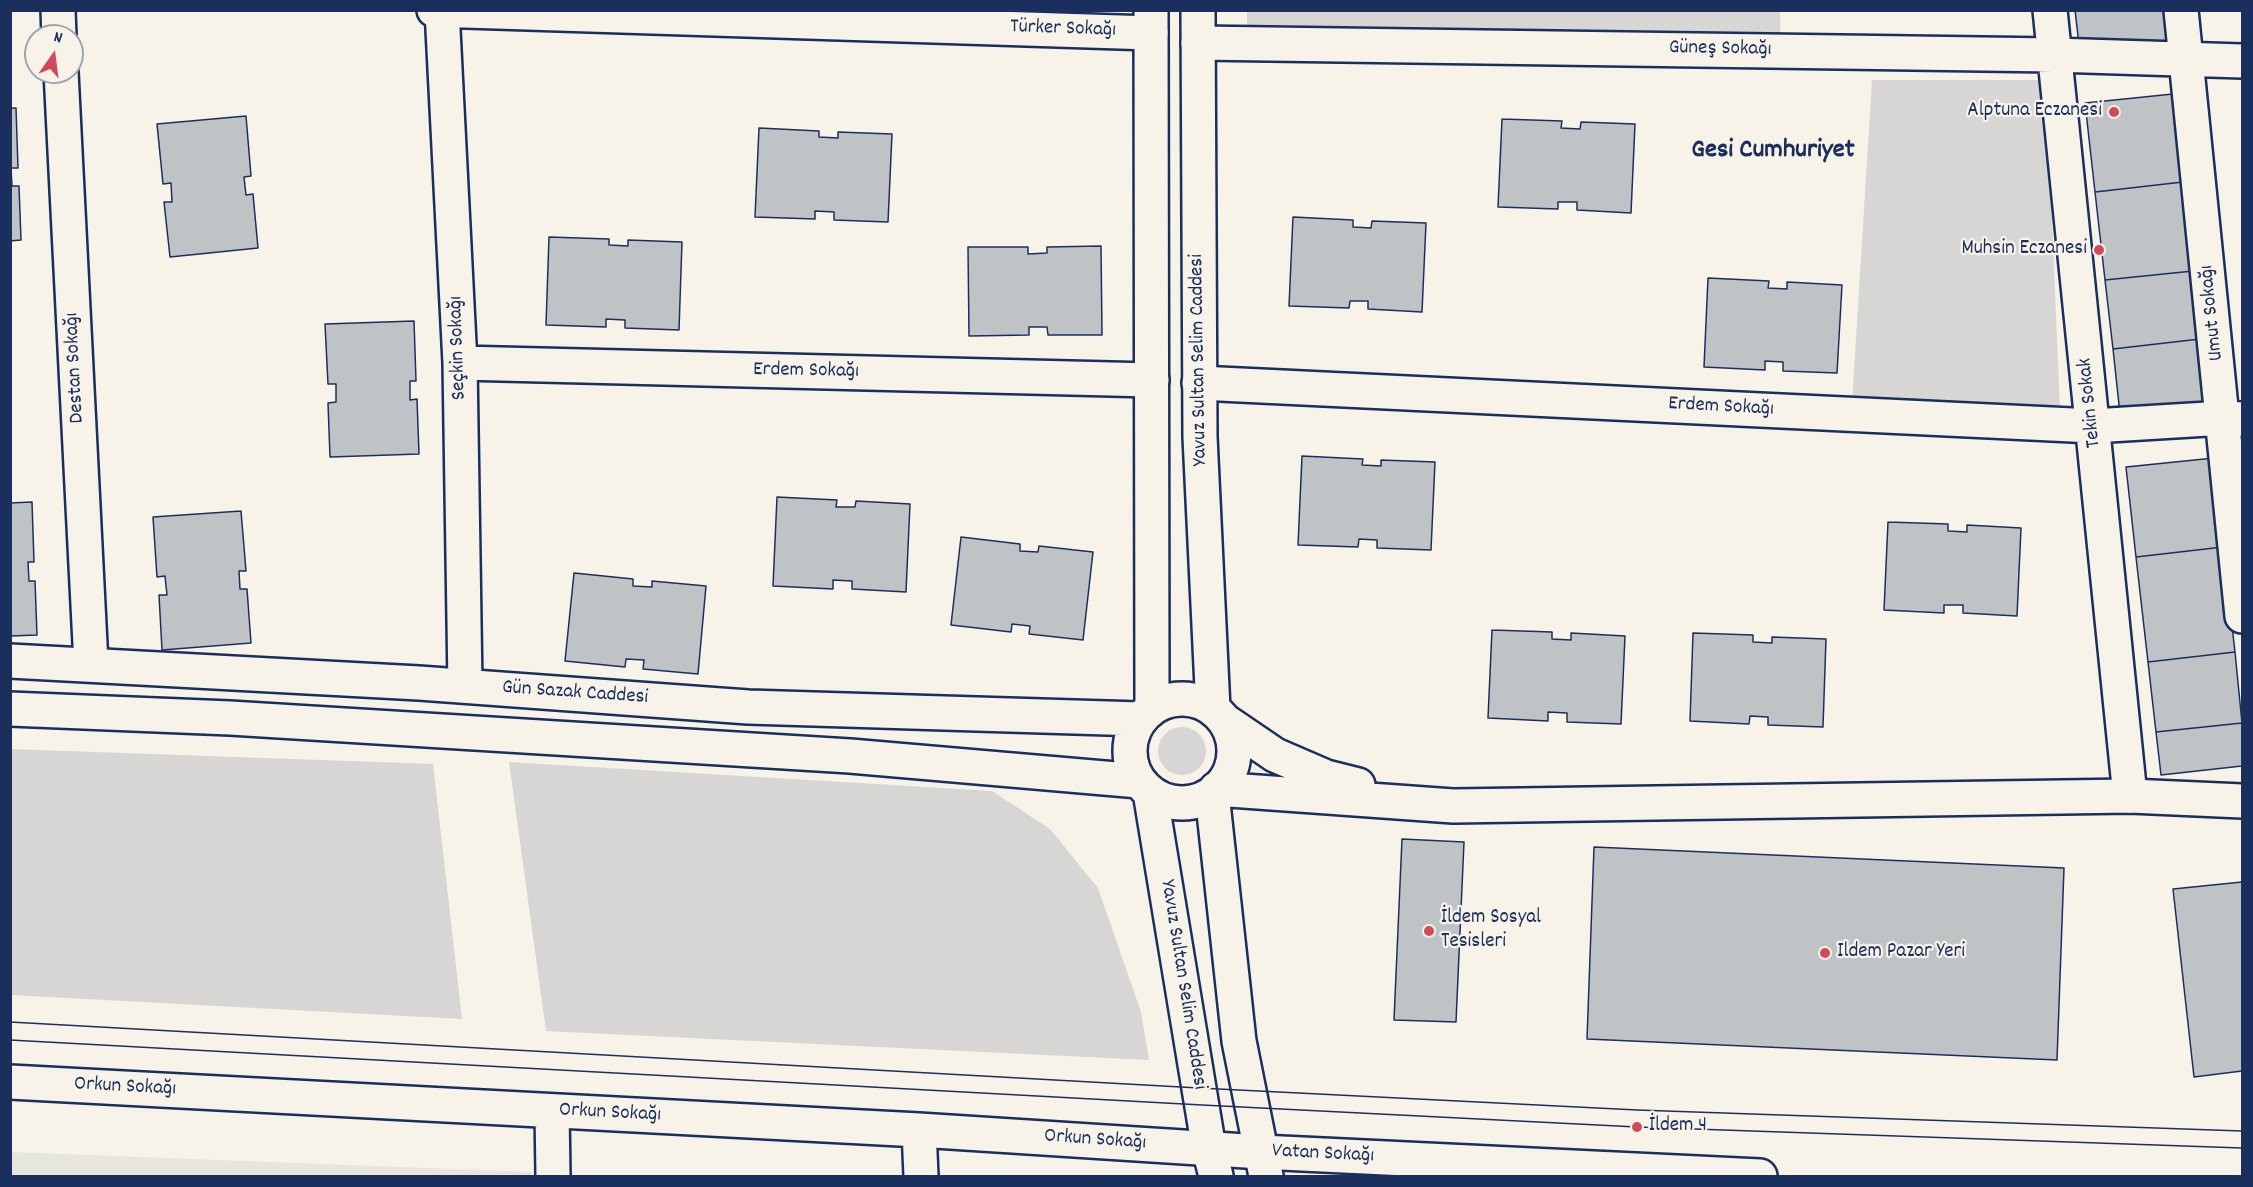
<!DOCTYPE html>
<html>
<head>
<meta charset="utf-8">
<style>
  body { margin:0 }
  #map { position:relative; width:2253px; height:1187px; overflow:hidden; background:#f7f3e8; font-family:Dekko,sans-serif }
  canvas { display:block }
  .frame { position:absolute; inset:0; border:12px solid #1b2f5e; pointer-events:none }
  .north { position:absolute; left:24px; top:24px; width:60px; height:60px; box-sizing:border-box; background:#f7f3e8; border:2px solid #9fa5b1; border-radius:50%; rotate:14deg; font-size:16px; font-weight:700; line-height:24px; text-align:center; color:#1b2f5e }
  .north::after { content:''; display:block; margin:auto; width:21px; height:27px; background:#d1495b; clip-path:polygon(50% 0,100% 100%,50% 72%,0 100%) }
</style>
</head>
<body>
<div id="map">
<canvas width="2253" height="1187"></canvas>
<div class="frame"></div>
<div class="north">N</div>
</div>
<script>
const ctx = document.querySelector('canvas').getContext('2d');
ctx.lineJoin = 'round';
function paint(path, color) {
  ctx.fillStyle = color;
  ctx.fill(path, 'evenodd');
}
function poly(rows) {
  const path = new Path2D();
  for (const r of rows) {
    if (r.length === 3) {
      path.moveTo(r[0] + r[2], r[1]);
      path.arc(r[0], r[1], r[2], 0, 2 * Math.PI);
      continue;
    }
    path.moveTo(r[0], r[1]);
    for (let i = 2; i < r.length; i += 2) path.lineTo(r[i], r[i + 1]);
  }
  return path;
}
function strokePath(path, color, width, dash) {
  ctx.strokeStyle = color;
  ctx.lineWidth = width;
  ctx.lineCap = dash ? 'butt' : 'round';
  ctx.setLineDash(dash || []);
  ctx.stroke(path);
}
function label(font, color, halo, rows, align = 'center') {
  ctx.font = font + ' Dekko,sans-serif';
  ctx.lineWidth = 4.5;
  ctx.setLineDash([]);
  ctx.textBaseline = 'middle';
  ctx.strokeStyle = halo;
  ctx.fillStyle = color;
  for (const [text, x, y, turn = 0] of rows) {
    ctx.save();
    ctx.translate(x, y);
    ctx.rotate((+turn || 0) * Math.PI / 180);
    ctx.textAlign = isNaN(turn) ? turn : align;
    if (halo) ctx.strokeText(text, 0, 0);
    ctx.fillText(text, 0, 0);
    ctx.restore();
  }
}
const built = poly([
  [11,1152,531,1172,531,1176,11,1176]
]);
const green = poly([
  [1247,11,1780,11,1781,55,1247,41],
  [1872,80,2046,80,2060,408,1852,403],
  [1182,751,24],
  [11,749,433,764,462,1019,11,995],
  [509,762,992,791,1050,829,1098,888,1141,1012,1149,1060,546,1031]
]);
const building = poly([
  [2075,10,2164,10,2167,43,2080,53,2075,10],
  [2173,94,2183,182,2095,192,2085,103,2173,94],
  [10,108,16,108,18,168,11,168,12,186,19,186,21,240,10,241,10,108],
  [246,116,251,176,244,177,246,195,253,194,258,248,170,257,164,202,172,202,171,183,163,184,157,124,246,116],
  [1502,119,1562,121,1561,128,1580,129,1581,122,1635,124,1631,213,1577,210,1577,202,1558,202,1558,209,1498,207,1502,119],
  [759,128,819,131,819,137,838,138,838,132,892,134,888,222,834,220,834,212,815,211,815,219,755,217,759,128],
  [2183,182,2193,271,2105,280,2095,192,2183,182],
  [1293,217,1353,220,1353,227,1371,228,1372,221,1426,223,1422,312,1368,309,1368,301,1350,301,1349,308,1289,306,1293,217],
  [549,237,609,239,609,245,628,246,628,240,682,242,679,330,625,328,625,320,606,319,606,327,546,325,549,237],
  [1101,246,1102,335,1048,335,1047,327,1029,327,1029,335,969,336,968,247,1028,247,1028,254,1047,253,1047,247,1101,246],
  [2193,271,2200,339,2113,349,2105,280,2193,271],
  [1708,278,1769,281,1768,288,1787,289,1787,282,1842,285,1837,373,1783,371,1783,362,1765,361,1765,370,1704,367,1708,278],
  [414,321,416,381,410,381,410,400,417,399,419,454,330,457,328,403,336,402,336,384,328,384,325,324,414,321],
  [2200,339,2208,404,2120,414,2113,349,2200,339],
  [1302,456,1363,459,1362,465,1381,466,1381,460,1435,462,1431,550,1377,548,1377,540,1359,539,1358,547,1298,545,1302,456],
  [2214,458,2223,547,2136,557,2126,467,2214,458],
  [777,497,837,500,836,507,855,507,856,501,910,504,906,592,852,589,852,581,833,580,833,589,773,586,777,497],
  [32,502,34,562,28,562,29,581,35,581,37,635,10,636,10,503,32,502],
  [241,511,246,571,239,571,240,589,247,589,251,643,162,650,159,595,167,595,165,576,157,577,153,517,241,511],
  [1888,522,1948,524,1948,531,1967,532,1967,525,2021,528,2017,616,1963,613,1963,605,1944,605,1944,613,1884,610,1888,522],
  [961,537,1020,544,1020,551,1038,552,1039,546,1093,552,1083,640,1029,634,1030,626,1012,624,1011,632,951,625,961,537],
  [2223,547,2235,652,2148,662,2136,557,2223,547],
  [574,573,633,579,633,586,652,587,652,581,706,586,698,674,643,669,644,660,626,659,625,667,565,661,574,573],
  [1492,630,1552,632,1552,639,1571,640,1571,633,1625,636,1621,724,1567,722,1567,713,1548,712,1548,721,1488,718,1492,630],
  [1693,633,1753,635,1753,642,1772,643,1772,637,1826,639,1823,727,1768,725,1768,717,1750,716,1749,724,1690,721,1693,633],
  [2235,652,2242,723,2156,732,2148,662,2235,652],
  [2242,723,2242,766,2161,775,2156,732,2242,723],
  [1402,839,1464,842,1456,1022,1394,1020,1402,839],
  [1594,847,2064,868,2057,1060,1587,1039,1594,847],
  [2242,882,2242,1071,2194,1077,2173,889,2242,882]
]);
const street = poly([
  [58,10,59,36],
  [434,10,1151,33],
  [442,10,460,363,465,686],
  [2050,10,2130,796],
  [2181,10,2242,616],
  [1198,43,2054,55,2242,61],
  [61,72,91,664],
  [460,363,1152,380],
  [1199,383,2093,426,2224,418,2242,419],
  [10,1082,919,1130,1261,1152,1760,1176],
  [552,1111,553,1176],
  [919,1130,921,1176]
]);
const secondary = poly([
  [1151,10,1152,708],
  [1198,10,1200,437,1213,709],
  [10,661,419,683,748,707,1140,719],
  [1182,751,52],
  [10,709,230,718,850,756,1139,781],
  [1225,721,1275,755,1326,777,1358,785],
  [1216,789,1453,806,2130,796,2242,801],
  [1150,792,1209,1149,1216,1176],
  [1212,794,1239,1041,1266,1176]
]);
const tram = poly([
  [10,1022,1199,1088,1637,1110,2242,1131],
  [10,1040,1202,1105,1637,1127,2242,1148]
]);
const markers = [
  [2114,112,6,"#d1495b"],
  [2099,250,6,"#d1495b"],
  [1429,931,6,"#d1495b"],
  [1825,953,6,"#d1495b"],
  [1637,1127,6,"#d1495b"]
];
const streetNames = [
  ["Türker Sokağı",1063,30,2],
  ["Güneş Sokağı",1720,50,1],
  ["Umut Sokağı",2213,313,-96],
  ["Seçkin Sokağı",459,348,-92],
  ["Yavuz Sultan Selim Caddesi",1200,360,-91],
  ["Destan Sokağı",76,368,-93],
  ["Erdem Sokağı",806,372,1],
  ["Tekin Sokak",2091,403,-96],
  ["Erdem Sokağı",1721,408,3],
  ["Gün Sazak Caddesi",575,694,4],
  ["Yavuz Sultan Selim Caddesi",1182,985,81],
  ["Orkun Sokağı",125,1088,3],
  ["Orkun Sokağı",610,1114,3],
  ["Orkun Sokağı",1095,1141,4],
  ["Vatan Sokağı",1323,1155,3]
];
const poiNames = [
  ["Alptuna Eczanesi",2102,112,"right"],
  ["Muhsin Eczanesi",2087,250,"right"],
  ["İldem Sosyal",1441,919],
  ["Tesisleri",1441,943],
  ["Ildem Pazar Yeri",1837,953],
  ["İldem 4",1649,1127]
];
const districtNames = [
  ["Gesi Cumhuriyet",1773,152]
];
paint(built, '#e6e5de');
paint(green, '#d7d6d4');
paint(building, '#c0c3c5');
strokePath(building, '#1b2f5e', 1.5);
strokePath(street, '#1b2f5e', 38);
strokePath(secondary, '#1b2f5e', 38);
strokePath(street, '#f7f3e8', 33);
strokePath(secondary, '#f7f3e8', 33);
strokePath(tram, '#1b2f5e', 1.5);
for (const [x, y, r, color] of markers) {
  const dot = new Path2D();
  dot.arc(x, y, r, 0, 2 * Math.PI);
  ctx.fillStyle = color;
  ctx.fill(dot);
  strokePath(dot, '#f7f3e8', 2);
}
label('21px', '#1b2f5e', '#f7f3e8', streetNames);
label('21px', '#1b2f5e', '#f7f3e8', poiNames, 'left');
label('bold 27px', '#1b2f5e', '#f7f3e8', districtNames);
</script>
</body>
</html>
